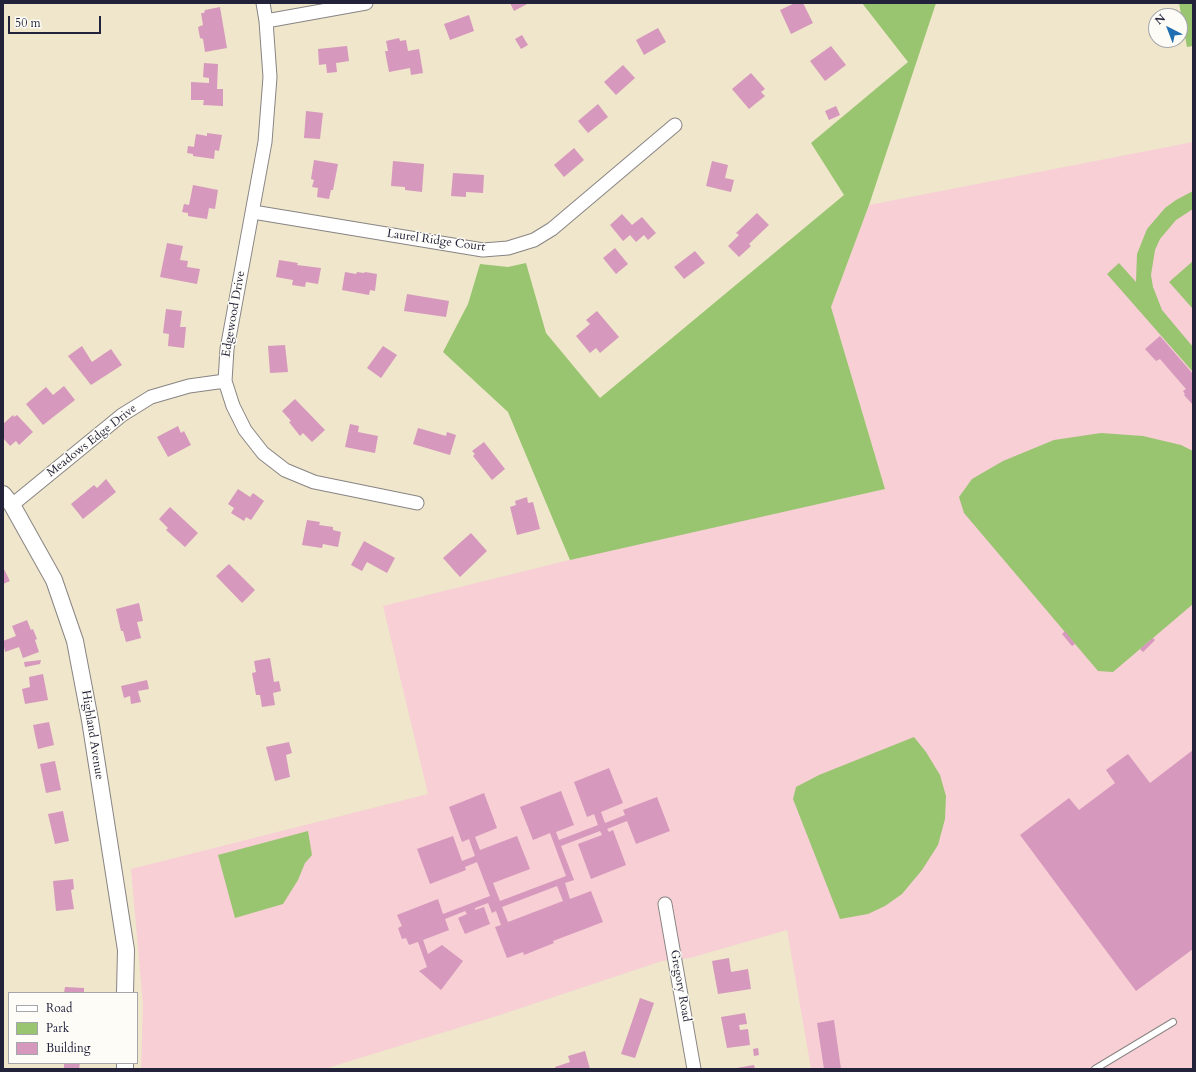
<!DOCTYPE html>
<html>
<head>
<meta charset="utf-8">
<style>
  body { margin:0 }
  #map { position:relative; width:1196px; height:1072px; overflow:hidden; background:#efe6cb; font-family:Cardo,serif }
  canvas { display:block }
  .frame { position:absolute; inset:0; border:4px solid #22223b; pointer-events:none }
  .legend { position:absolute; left:8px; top:992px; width:130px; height:72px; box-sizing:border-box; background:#fdfcf7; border:1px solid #a5a5ac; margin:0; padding:5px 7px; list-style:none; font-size:12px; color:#22223b }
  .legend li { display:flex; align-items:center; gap:8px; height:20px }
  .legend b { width:20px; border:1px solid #a5a5ac }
  .north { position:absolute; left:1148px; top:8px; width:40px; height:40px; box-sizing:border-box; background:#fdfcf7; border:1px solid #a5a5ac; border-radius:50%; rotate:318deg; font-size:11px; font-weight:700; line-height:16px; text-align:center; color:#22223b }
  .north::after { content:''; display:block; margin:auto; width:14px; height:18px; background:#1f6fb2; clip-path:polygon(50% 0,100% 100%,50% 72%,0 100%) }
  .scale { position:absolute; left:8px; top:16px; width:93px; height:18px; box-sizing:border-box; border:2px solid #22223b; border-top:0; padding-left:5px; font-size:12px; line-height:14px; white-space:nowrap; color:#22223b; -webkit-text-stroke:3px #fdfcf7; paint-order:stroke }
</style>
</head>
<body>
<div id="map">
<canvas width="1196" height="1072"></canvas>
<div class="frame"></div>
<ul class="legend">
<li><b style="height:5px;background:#fff"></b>Road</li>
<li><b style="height:11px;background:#99c470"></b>Park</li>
<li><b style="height:11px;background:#d698bc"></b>Building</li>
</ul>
<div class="north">N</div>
<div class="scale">50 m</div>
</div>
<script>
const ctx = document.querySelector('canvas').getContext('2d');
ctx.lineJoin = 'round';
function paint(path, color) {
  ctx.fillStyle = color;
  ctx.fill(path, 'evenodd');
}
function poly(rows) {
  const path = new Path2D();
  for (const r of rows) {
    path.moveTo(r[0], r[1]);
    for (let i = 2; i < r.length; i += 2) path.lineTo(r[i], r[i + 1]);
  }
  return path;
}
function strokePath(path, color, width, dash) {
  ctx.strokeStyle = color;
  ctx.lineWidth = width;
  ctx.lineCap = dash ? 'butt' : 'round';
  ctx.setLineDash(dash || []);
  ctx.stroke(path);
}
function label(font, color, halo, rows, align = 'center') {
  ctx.font = font + ' Cardo,serif';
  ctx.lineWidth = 3;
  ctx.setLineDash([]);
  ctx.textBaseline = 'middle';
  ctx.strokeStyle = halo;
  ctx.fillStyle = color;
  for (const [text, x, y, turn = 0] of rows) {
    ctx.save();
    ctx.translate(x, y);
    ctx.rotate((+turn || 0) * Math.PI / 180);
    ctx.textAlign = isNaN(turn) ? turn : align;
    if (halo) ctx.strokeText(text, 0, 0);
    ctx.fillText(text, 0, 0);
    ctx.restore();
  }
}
const built = poly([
  [1193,142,1193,1069,811,1069,787,930,690,958,662,961,500,1015,324,1069,141,1069,143,1005,131,869,428,794,383,606,622,547,885,489,831,307,869,205]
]);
const green = poly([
  [862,3,936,3,869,205,831,307,885,489,570,560,508,412,443,352,468,304,480,264,508,267,526,263,546,333,600,398,844,195,811,143,908,62],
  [1179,3,1193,3,1193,46,1187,47],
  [1193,191,1193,209,1176,220,1160,239,1155,250,1151,275,1153,287,1162,310,1193,347,1193,372,1107,274,1119,263,1136,282,1137,254,1147,229,1165,208,1176,200],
  [1193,261,1193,309,1169,282],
  [1101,433,1143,436,1181,445,1193,451,1193,604,1113,672,1098,671,964,513,959,497,972,479,1003,461,1054,440],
  [914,737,926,752,940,775,946,796,945,819,938,845,922,870,902,894,885,906,868,914,840,919,793,799,796,787,819,775],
  [308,831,312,855,305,863,298,880,283,904,235,918,218,855]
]);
const building = poly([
  [510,3,529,3,514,11],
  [795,3,803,3,813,23,791,34,780,10],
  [220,7,227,48,205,52,203,39,200,38,198,27,203,25,201,13,204,13,205,10],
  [469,15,474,31,450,40,444,24],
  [658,28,666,42,644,55,636,40],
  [522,35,528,45,521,49,515,39],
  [399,38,400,41,406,40,408,51,419,49,423,73,411,75,410,68,389,72,385,51,388,51,386,41],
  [347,46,349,61,336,63,337,72,327,73,326,64,319,65,318,49],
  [831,46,846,65,825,81,810,61],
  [204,63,218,64,217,89,223,89,223,106,203,105,204,100,191,100,191,82,209,83,209,78,203,77],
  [623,65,635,78,616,95,604,82],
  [751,73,765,89,761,92,765,96,749,109,732,89],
  [598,104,608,117,588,133,578,121],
  [836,106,840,115,829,120,825,111],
  [306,111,323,113,320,139,304,138],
  [207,133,222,135,219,151,215,150,214,159,193,156,193,154,187,153,188,146,194,147,196,134,207,136],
  [574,148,584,160,564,177,554,165],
  [314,160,338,164,333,190,331,190,329,199,317,197,318,188,312,187,314,180,311,179],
  [393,161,424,164,422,192,405,190,405,187,391,186],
  [712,161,728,165,725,178,734,180,731,192,706,186],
  [453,173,484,175,483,193,466,192,466,197,451,196],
  [193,185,218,190,215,209,209,208,207,219,188,216,188,213,182,212,184,204,189,205],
  [757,213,769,225,749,244,751,246,739,257,728,246,739,235,736,233],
  [622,214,632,225,642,217,656,233,648,240,644,235,636,242,630,235,623,241,610,225],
  [167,243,183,246,180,260,188,261,187,267,200,269,197,284,160,277],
  [615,248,628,264,616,274,603,258],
  [695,251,705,263,684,279,674,267],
  [279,260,298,263,297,265,321,268,318,284,306,282,305,287,292,285,293,280,276,277],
  [345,272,356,274,357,272,364,273,365,272,377,274,375,291,370,290,369,295,342,290],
  [407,294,449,301,446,317,404,311],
  [166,309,182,311,180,327,186,327,184,348,168,346,169,334,163,333],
  [597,311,619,337,600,353,596,348,590,353,576,336,590,324,586,320],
  [1160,336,1193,374,1193,405,1184,395,1185,394,1183,391,1186,389,1160,359,1156,361,1145,349],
  [285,345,288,372,270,373,268,346],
  [82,346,92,362,111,349,122,365,91,385,68,356],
  [383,346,397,355,381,378,367,368],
  [64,386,75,400,43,425,26,404,46,387,53,395],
  [295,399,325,430,312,442,303,433,300,436,289,422,291,421,282,411],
  [13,415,14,417,17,415,33,432,19,445,16,441,10,446,3,438,3,424],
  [350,424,359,426,358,432,378,436,375,453,345,447],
  [178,426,181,433,184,431,191,445,168,457,157,437],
  [418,428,446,436,447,432,456,435,450,455,413,444],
  [484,442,505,469,492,480,473,456,475,454,472,451],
  [106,479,116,492,83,519,71,504,94,485,97,488],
  [238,489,250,497,253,493,264,501,251,520,246,517,244,521,231,513,234,508,228,504],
  [527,497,528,503,533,502,540,529,517,535,510,507,516,505,515,501],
  [170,507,198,533,185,547,166,530,168,528,159,519],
  [307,520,320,522,319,525,333,527,333,530,341,532,338,547,323,544,322,548,302,545],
  [471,533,487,551,460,577,443,558],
  [364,541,395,558,387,573,367,562,362,571,351,565],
  [229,564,255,590,242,603,216,576],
  [3,567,10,581,3,584],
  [139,603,143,621,137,622,141,638,126,642,123,631,121,631,116,609],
  [27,620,31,630,33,629,37,639,35,640,39,652,23,658,19,647,5,652,3,641,16,636,12,626],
  [1065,631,1075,644,1072,646,1062,634],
  [1153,638,1155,640,1143,652,1140,649],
  [270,658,274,682,279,681,281,691,273,693,275,705,262,707,260,695,256,695,252,673,256,672,254,661],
  [41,660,40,664,25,667,24,662],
  [43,674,48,700,25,704,22,689,30,687,29,677],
  [147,680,149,689,138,691,141,702,131,704,130,696,124,698,121,686],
  [49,722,54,745,38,749,33,725],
  [289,742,292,753,286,755,290,777,275,781,266,747],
  [1193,750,1193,949,1136,991,1020,835,1069,798,1079,810,1115,783,1106,770,1128,754,1150,783],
  [55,761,61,790,46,793,40,764],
  [609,768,623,803,601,812,605,823,625,815,623,810,657,797,670,831,636,844,627,821,607,829,609,832,613,830,626,865,591,879,578,844,602,835,600,831,561,846,574,880,565,883,570,899,591,891,603,922,553,941,554,943,524,955,523,952,507,958,495,927,501,925,496,911,492,913,488,903,475,908,475,910,484,907,490,924,465,934,458,918,467,914,465,911,445,919,449,930,423,940,428,954,442,945,463,961,441,990,419,971,427,967,418,942,409,945,406,938,402,939,398,928,402,926,397,915,438,899,443,914,490,896,477,862,465,867,466,870,430,884,417,849,453,836,462,861,475,856,469,839,462,842,449,807,484,793,497,828,475,837,480,850,517,836,530,869,493,883,500,901,566,876,550,833,533,840,520,807,561,791,574,825,556,832,559,840,598,825,594,814,587,817,574,782],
  [557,886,563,901,508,922,502,907],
  [63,811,69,841,55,844,48,814],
  [73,879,74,889,71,890,74,909,56,911,53,881],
  [729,958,731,972,748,969,751,989,718,994,712,961],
  [65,987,84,988,84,993,64,993],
  [640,998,654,1003,635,1058,621,1054],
  [745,1013,747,1024,739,1025,740,1030,748,1029,750,1045,727,1048,721,1017],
  [834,1020,841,1069,824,1069,817,1023],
  [758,1048,759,1055,754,1056,753,1049],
  [585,1051,590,1069,556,1069,555,1067,570,1062,568,1056],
  [64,1063,80,1063,79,1069,64,1069],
  [754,1065,755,1069,737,1069,737,1068]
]);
const service = poly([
  [1095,1069,1173,1022]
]);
const minor = poly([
  [263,3,266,21,270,77,265,142,227,349,225,381,233,406,245,430,263,453,285,470,314,482,417,503],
  [266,21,366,3],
  [253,212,483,250,508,248,534,240,552,229,675,125],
  [12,505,122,415,151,397,189,386,225,381],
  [665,904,694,1069]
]);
const tertiary = poly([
  [3,494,12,505,54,580,75,641,90,720,126,950,125,993],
  [125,1069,125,1063]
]);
const streetNames = [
  ["Laurel Ridge Court",436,241,8],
  ["Edgewood Drive",234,314,-80],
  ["Meadows Edge Drive",92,441,-38],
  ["Highland Avenue",92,735,81],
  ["Gregory Road",680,986,80]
];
paint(built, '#f7cfd5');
paint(green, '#99c470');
paint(building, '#d698bc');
strokePath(service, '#888483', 8);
strokePath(minor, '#888483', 15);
strokePath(tertiary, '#888483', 18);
strokePath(service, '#fff', 6);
strokePath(minor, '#fff', 13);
strokePath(tertiary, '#fff', 16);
label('12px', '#22223b', '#fdfcf7', streetNames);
</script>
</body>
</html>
